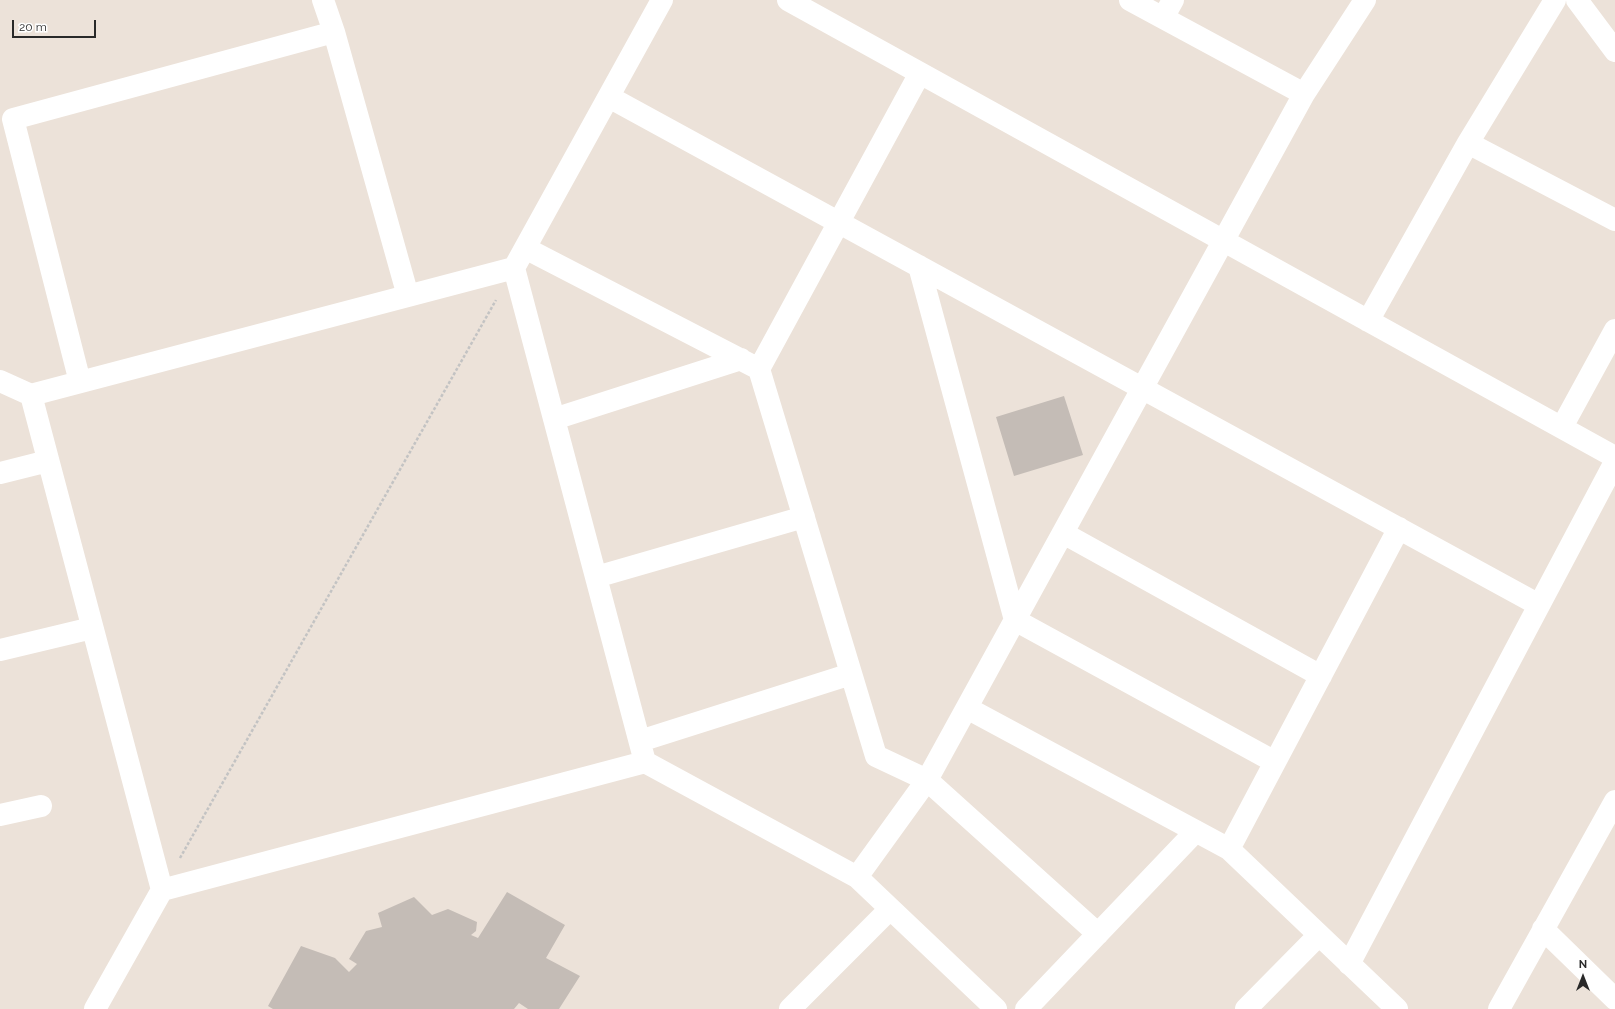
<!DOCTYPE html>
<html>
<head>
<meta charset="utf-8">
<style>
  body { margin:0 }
  #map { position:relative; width:1615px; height:1009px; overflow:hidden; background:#ece2d9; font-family:Raleway,sans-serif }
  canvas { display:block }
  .north { position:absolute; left:1563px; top:957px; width:40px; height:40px; -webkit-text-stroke:3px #fff; paint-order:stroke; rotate:0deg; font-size:11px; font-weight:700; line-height:16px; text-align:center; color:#292929 }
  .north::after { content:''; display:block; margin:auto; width:14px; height:18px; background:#292929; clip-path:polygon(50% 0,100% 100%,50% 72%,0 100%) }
  .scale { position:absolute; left:12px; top:20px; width:84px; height:18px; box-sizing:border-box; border:2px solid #292929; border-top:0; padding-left:5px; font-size:12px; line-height:14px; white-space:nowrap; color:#292929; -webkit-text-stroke:3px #fff; paint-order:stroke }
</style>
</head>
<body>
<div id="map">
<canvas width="1615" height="1009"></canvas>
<div class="north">N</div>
<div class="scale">20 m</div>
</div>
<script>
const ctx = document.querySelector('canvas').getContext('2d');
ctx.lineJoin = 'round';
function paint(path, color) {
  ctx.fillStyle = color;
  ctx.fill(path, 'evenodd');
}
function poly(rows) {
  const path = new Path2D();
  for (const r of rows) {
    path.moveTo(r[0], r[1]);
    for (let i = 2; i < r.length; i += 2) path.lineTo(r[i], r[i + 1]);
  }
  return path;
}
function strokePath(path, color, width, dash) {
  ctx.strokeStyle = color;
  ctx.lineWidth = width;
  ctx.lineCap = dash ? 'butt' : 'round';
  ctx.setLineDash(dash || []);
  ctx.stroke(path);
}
const building = poly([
  [1064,396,1083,455,1014,476,996,417],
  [507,892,565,925,546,958,580,976,559,1009,528,1009,519,1003,514,1009,273,1009,268,1006,301,946,335,958,349,972,357,964,349,959,366,931,382,927,378,913,414,897,432,915,448,909,477,922,476,931,471,935,478,938]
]);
const path = poly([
  [180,858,496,300]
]);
const minor = poly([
  [323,0,334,32,408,296],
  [788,0,1615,457],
  [1130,0,1304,94],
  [1577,0,1615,51],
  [1163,18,1173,0],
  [920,73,759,369,876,756,927,780,1098,934],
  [609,97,1539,605],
  [1468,143,1615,220],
  [525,248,759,369],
  [919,266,1015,620,1275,762],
  [1368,321,1468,143,1555,0],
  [0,381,31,395,514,268],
  [80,382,13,119,334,32],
  [31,395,162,890,95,1009],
  [554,419,741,359],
  [1562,427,1615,330],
  [0,473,48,461],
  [1063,533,1321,676],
  [596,577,804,517],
  [0,650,92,628],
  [967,708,1229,849,1397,1009],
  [640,741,851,674],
  [645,762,514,268,662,0],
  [0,815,41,806],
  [1229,849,1399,528],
  [857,877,927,780,1304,94,1365,0],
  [162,890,645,762,857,877,996,1009],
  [1543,929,1615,999],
  [1349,964,1615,462],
  [790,1009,890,909],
  [1026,1009,1196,831],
  [1246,1009,1319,935],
  [1499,1009,1615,801]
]);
paint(building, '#c4bcb6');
strokePath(path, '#c3c3c3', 2.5, [3, 2]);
strokePath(minor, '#fff', 22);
</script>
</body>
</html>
